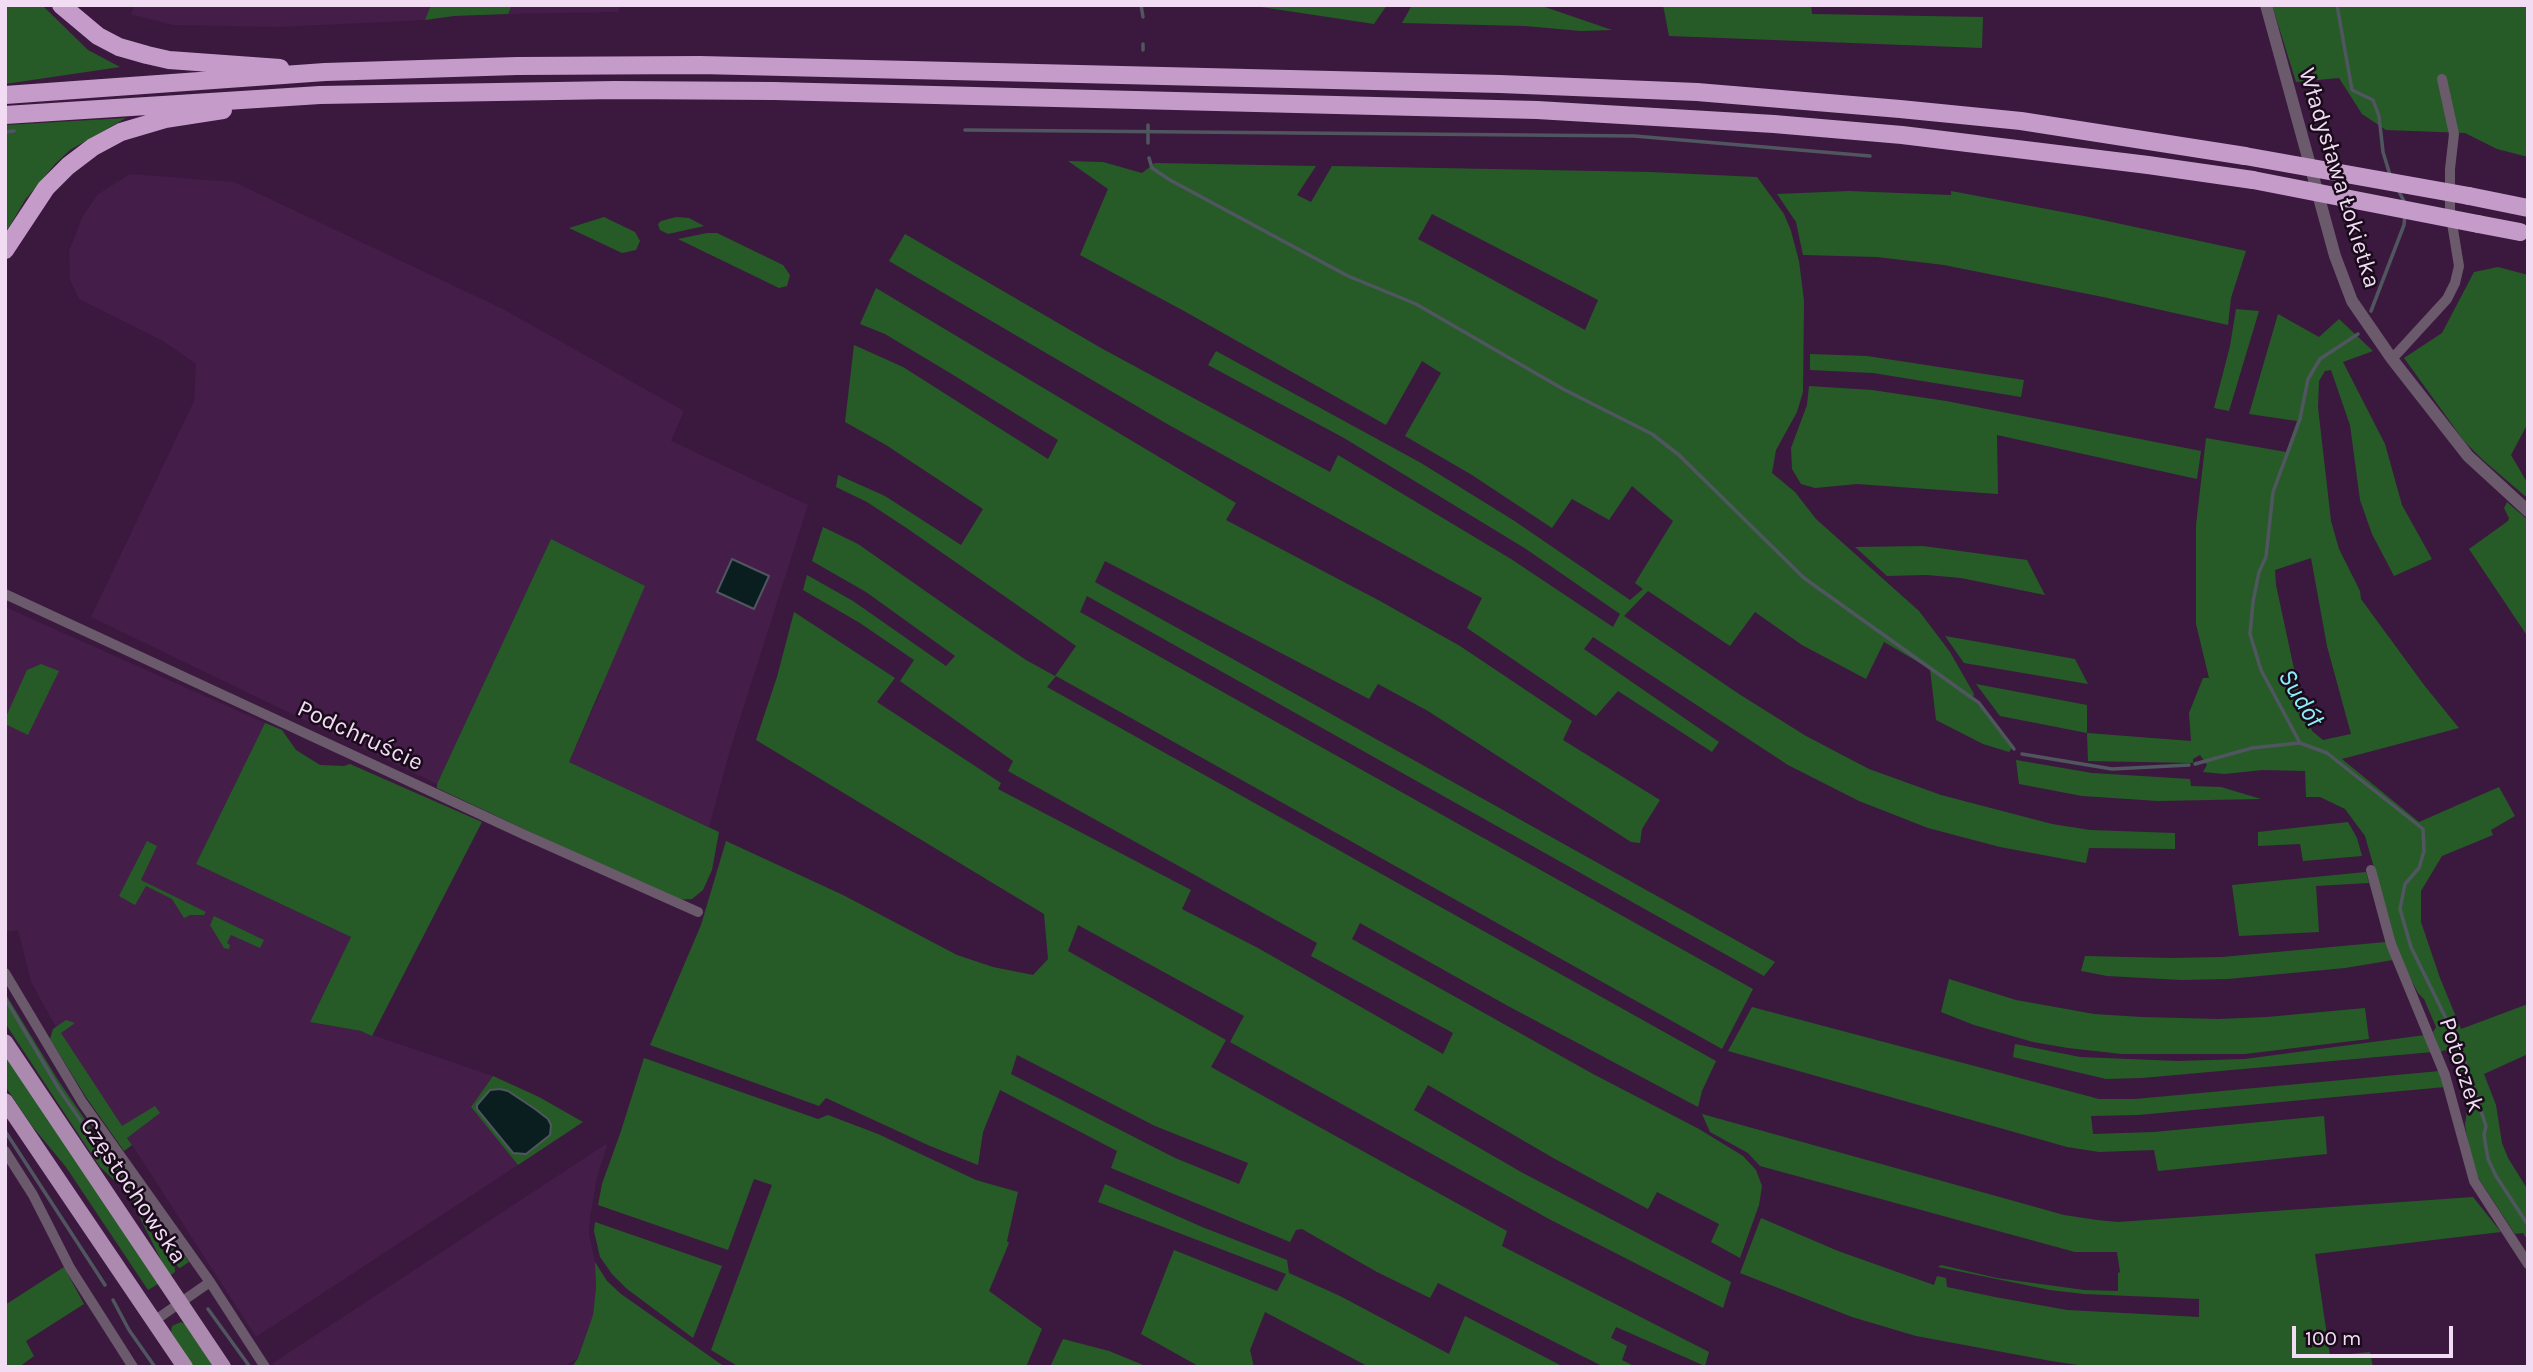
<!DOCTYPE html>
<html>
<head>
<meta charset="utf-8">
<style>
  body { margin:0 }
  #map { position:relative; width:2533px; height:1372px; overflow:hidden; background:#3b193e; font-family:Karla,sans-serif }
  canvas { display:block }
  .frame { position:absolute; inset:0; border:7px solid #f2dcf4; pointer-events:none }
  .scale { position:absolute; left:2292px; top:1326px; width:161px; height:32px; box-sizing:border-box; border:4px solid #f2dcf4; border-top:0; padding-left:9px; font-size:21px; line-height:24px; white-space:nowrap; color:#f2dcf4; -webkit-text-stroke:5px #1a0b1b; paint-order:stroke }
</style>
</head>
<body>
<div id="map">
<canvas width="2533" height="1372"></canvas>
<div class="frame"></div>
<div class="scale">100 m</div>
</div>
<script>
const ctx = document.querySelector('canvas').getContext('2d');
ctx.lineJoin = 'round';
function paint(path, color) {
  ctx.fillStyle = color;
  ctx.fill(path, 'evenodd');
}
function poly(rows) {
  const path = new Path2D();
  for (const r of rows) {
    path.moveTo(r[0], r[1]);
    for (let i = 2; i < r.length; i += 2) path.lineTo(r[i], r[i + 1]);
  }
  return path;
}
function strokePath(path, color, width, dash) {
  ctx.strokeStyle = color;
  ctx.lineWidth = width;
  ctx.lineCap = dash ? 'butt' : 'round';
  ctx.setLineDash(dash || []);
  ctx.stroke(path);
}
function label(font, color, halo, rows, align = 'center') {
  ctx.font = font + ' Karla,sans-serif';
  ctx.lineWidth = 5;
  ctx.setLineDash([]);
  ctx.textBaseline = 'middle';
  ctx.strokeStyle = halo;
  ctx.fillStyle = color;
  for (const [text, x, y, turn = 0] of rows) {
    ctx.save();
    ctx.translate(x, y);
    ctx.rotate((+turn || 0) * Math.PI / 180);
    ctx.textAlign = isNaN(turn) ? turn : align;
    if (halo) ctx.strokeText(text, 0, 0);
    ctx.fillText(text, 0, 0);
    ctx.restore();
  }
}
const built = poly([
  [135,5,431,5,425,20,280,27,173,25,131,14],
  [512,5,621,5,618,12,508,14],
  [130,174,234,182,503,309,684,411,671,441,808,505,730,750,709,827,569,762,601,691,551,539,437,784,91,617,194,401,196,364,163,341,79,299,70,280,69,251,83,216,98,194],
  [5,607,265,723,196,864,351,937,310,1022,361,1031,493,1076,471,1107,518,1165,256,1337,56,1027,31,982,18,930,5,932],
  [606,1144,607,1146,597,1177,590,1218,589,1234,595,1262,596,1288,593,1315,578,1358,563,1367,276,1367,273,1363]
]);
const green = poly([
  [5,5,42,5,88,50,120,67,5,84],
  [431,5,512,5,508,14,454,16,425,20],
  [1248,5,1387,5,1374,24],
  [1412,5,1539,5,1612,30,1581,31,1525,26,1402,23],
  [1663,5,1811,5,1812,14,1983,17,1982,48,1669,36],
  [2272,5,2528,5,2528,157,2497,149,2465,133,2386,130,2362,114,2339,78,2296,82],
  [126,118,70,150,55,164,25,200,5,234,5,125],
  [1068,161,1103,162,1142,173,1155,163,1316,166,1297,195,1311,202,1332,166,1650,172,1757,177,1784,214,1791,231,1799,261,1804,301,1803,392,1797,412,1776,450,1772,473,1795,492,1816,519,1919,611,1950,652,1974,694,1972,700,1981,707,2012,748,2009,752,1983,744,1936,720,1930,669,1884,642,1866,679,1802,645,1755,612,1730,646,1648,591,1624,616,1739,694,1806,736,1869,769,1941,795,2052,824,2090,830,2175,833,2175,849,2089,848,2086,863,2000,847,1928,828,1859,801,1788,765,1593,637,1584,649,1719,742,1712,752,1618,691,1596,716,1467,628,1482,598,1169,425,889,261,905,234,1101,348,1330,472,1338,455,1511,559,1613,627,1620,614,1526,549,1344,438,1208,365,1216,351,1421,463,1513,520,1630,600,1643,589,1635,583,1673,521,1632,486,1609,520,1572,499,1552,528,1472,475,1405,436,1441,373,1422,361,1386,425,1184,311,1080,255,1108,189],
  [1432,214,1598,300,1585,330,1418,239],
  [1848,191,1951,195,1951,191,2084,216,2246,251,2231,298,2228,325,2103,297,1944,265,1877,257,1803,255,1796,222,1777,194],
  [604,217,635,232,640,241,636,250,622,253,569,228],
  [676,217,689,218,704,226,668,234,660,230,658,224,661,221],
  [707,233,717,233,783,265,790,275,787,286,779,288,678,239],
  [2498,267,2528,275,2528,423,2511,455,2528,484,2528,496,2525,496,2483,460,2464,441,2404,358,2442,333,2474,272],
  [876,288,1236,503,1226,520,1380,601,1460,646,1572,721,1563,740,1660,800,1642,829,1640,843,1631,842,1428,711,1378,684,1369,699,1105,561,1095,582,1775,962,1764,976,1087,596,1080,612,1753,989,1722,1049,1056,676,1047,687,1716,1061,1702,1091,1698,1107,1508,1006,1360,923,1352,939,1593,1074,1699,1129,1743,1156,1756,1170,1762,1186,1759,1205,1740,1258,1711,1242,1719,1224,1657,1192,1648,1209,1555,1159,1428,1085,1414,1110,1521,1172,1731,1282,1723,1308,1549,1219,1230,1042,1244,1016,1078,925,1068,951,1226,1040,1211,1067,1507,1231,1502,1246,1709,1352,1705,1366,1616,1327,1611,1338,1627,1346,1622,1360,1636,1367,1604,1367,1438,1283,1430,1298,1377,1272,1302,1229,1296,1230,1290,1242,1111,1168,1117,1151,1000,1090,983,1132,978,1165,930,1146,826,1098,819,1106,650,1045,701,925,726,841,843,895,957,955,993,967,1033,975,1048,959,1044,914,756,740,777,677,794,612,895,678,877,702,1001,783,998,789,1191,890,1182,909,1258,948,1443,1054,1453,1033,1311,956,1317,943,1008,771,1013,761,900,681,914,660,860,623,803,590,807,575,853,601,946,666,955,656,866,592,812,561,823,527,858,544,974,625,1026,660,1055,676,1076,646,908,529,867,502,836,487,838,475,885,496,961,545,983,509,886,445,845,422,854,345,903,367,1048,459,1058,440,950,373,885,334,860,324],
  [1017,1055,1155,1126,1248,1163,1239,1184,1175,1158,1011,1074],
  [2236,309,2259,311,2229,411,2214,408,2230,346],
  [2278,314,2319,337,2339,319,2373,351,2343,362,2385,444,2402,505,2432,559,2394,576,2372,534,2360,500,2350,425,2331,370,2325,371,2319,381,2318,407,2331,521,2339,549,2360,591,2361,599,2424,685,2459,728,2342,759,2419,822,2499,787,2515,816,2491,830,2493,835,2442,856,2421,891,2421,922,2440,978,2461,1029,2528,1004,2528,1054,2484,1074,2496,1105,2502,1143,2508,1158,2528,1190,2528,1241,2523,1233,2515,1234,2473,1170,2465,1125,2468,1104,2454,1059,2445,1050,2440,1052,2433,1032,2436,1027,2424,999,2418,993,2400,959,2365,836,2345,809,2320,797,2306,797,2305,771,2263,770,2224,774,2203,772,2207,765,2200,755,2193,759,2193,763,2088,761,2087,733,2000,716,1976,684,2087,705,2087,733,2191,741,2189,713,2203,678,2209,678,2196,624,2196,525,2206,438,2286,452,2297,421,2249,414],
  [2311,558,2327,646,2351,734,2323,740,2312,731,2302,706,2276,585,2275,570],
  [1810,354,1867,356,2024,380,2021,397,1873,373,1810,370],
  [1809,386,1872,390,1946,401,2201,451,2197,479,1997,435,1998,494,1857,484,1815,488,1801,484,1792,469,1791,448,1807,405],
  [2507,502,2528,520,2528,637,2469,549,2508,521,2509,518,2504,508],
  [551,539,645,586,569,762,719,832,712,870,703,890,692,899,675,900,437,788,437,784],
  [1923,546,2027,560,2045,595,1961,578,1927,575,1887,576,1855,547],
  [1945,636,2075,659,2088,684,1964,663],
  [41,664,59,671,28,735,5,724,5,719,27,670],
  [265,723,282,730,296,750,320,765,344,766,350,764,482,822,372,1036,361,1031,310,1022,351,937,196,864],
  [2016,760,2092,773,2190,779,2191,786,2221,787,2261,799,2158,801,2082,796,2019,784],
  [2348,822,2357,838,2362,856,2303,861,2300,844,2258,846,2258,832],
  [147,841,157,846,141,880,206,912,204,915,190,915,184,918,172,899,146,886,135,905,119,896],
  [2366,872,2369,883,2316,886,2319,932,2239,936,2232,885],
  [214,916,264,940,260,948,231,935,227,943,230,945,229,949,224,948,210,925],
  [2386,942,2393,960,2345,968,2228,979,2181,980,2107,976,2081,971,2085,956,2171,958,2222,957],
  [1949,979,2016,1000,2094,1014,2141,1017,2218,1019,2267,1017,2365,1008,2369,1039,2245,1054,2122,1054,2068,1048,2033,1042,1974,1025,1941,1012],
  [5,993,58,1080,110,1156,109,1168,117,1183,100,1167,5,1023],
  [1752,1007,2099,1099,2135,1099,2440,1071,2445,1087,2138,1115,2091,1116,2093,1134,2154,1132,2324,1116,2327,1154,2158,1171,2154,1150,2099,1152,2067,1147,1728,1051],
  [66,1020,75,1023,61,1033,122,1126,155,1106,160,1113,127,1138,132,1145,124,1151,86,1097,50,1039,53,1029],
  [2425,1035,2433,1052,2142,1078,2106,1079,2013,1057,2015,1044,2080,1057,2177,1061,2245,1059],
  [5,1055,158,1284,148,1290,66,1167,32,1126,5,1086],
  [644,1058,818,1119,828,1115,878,1134,976,1180,1018,1192,1007,1241,1009,1243,989,1291,1042,1329,1026,1367,739,1367,711,1350,772,1185,754,1179,728,1250,598,1205,602,1184,621,1131],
  [493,1076,539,1097,583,1122,518,1165,471,1107],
  [500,1089,508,1091,513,1153,477,1109,477,1105,490,1090],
  [1702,1114,2064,1215,2097,1220,2118,1222,2473,1197,2501,1232,2315,1254,2330,1356,2370,1352,2373,1367,2092,1367,2051,1361,1916,1336,1852,1317,1740,1273,1761,1218,1838,1251,1934,1285,1937,1276,1946,1278,1947,1287,1995,1297,2067,1310,2199,1317,2199,1299,2084,1294,2050,1290,1938,1267,1941,1265,1997,1278,2084,1290,2118,1291,2118,1273,2120,1272,2117,1252,2075,1252,1760,1166,1748,1153,1710,1132],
  [114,1157,123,1172,189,1262,180,1268,178,1267,129,1193,130,1191,128,1187,125,1188,113,1170],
  [1105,1184,1202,1227,1287,1260,1289,1273,1340,1296,1449,1354,1465,1316,1564,1367,1369,1367,1265,1312,1250,1350,1254,1367,1200,1367,1141,1334,1174,1250,1277,1291,1286,1274,1098,1202],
  [137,1212,175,1268,175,1272,169,1276],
  [595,1222,722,1266,693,1338,627,1289,612,1274,600,1257,594,1231],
  [595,1262,607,1281,621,1294,725,1367,572,1367,578,1358,593,1315,596,1288],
  [64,1267,84,1304,26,1341,34,1356,19,1367,5,1367,5,1305],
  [181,1322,185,1324,214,1367,194,1367,171,1332,172,1326],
  [1063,1339,1109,1351,1148,1367,1050,1367]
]);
const water = poly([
  [732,559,769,576,754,609,717,592,732,559],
  [500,1089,508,1091,535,1109,548,1119,551,1125,550,1135,526,1154,513,1153,477,1109,477,1105,490,1090,500,1089]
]);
const stream = poly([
  [1141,5,1143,17],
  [2337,5,2352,90,2373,100,2379,116,2383,152,2390,175],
  [1143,44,1143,50],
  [1148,125,1148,143],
  [965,130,1634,136,1870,156],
  [5,132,14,131],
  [1149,158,1152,168,1170,180,1348,276,1416,304,1563,389,1652,434,1679,455,1804,578,1979,703,2014,749],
  [2397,188,2405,203],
  [2371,311,2404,225,2405,214],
  [2358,334,2320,359,2308,379,2300,419,2273,492,2266,557,2259,572,2253,602,2250,634,2261,670,2300,743,2327,753,2423,829,2424,851,2419,868,2405,884,2400,909,2411,947,2455,1037],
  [2022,754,2112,769,2189,765],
  [2195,764,2252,748,2299,743],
  [5,998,59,1089,92,1137],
  [2460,1047,2486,1126,2484,1135,2488,1159,2496,1176,2528,1225],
  [5,1131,105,1285],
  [113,1300,129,1330,155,1367],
  [208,1309,250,1367]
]);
const minor = poly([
  [2392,359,2447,299,2455,283,2459,266,2450,211,2450,169,2454,134,2442,79],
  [5,594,525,835,698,912],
  [2371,870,2391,944,2445,1075,2474,1181,2528,1264],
  [5,973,82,1102,210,1282,265,1367],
  [5,1151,33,1195,70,1268,133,1367],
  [154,1321,210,1282]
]);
const tertiary = poly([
  [2266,5,2335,256,2352,301,2392,359,2468,456,2528,511]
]);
const primary = poly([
  [5,1042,223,1367],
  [5,1101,185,1367]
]);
const motorway = poly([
  [61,5,98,36,119,47,147,55,169,60,280,68],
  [5,95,325,72,517,66,700,65,1500,84,1697,92,1900,109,2021,121,2245,156],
  [5,115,320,95,615,90,774,91,1537,110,1774,124,1902,135,2148,165,2253,180],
  [2469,196,2528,208],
  [2478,224,2520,232],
  [5,250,46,188,68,166,93,147,121,132,165,119,223,110]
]);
const motorwayBridge = poly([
  [2245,156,2469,196],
  [2253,180,2478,224]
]);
const streetNames = [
  ["Władysława Łokietka",2339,178,73],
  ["Podchruście",360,736,25],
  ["Potoczek",2461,1065,72],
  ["Częstochowska",133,1191,56]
];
const waterNames = [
  ["Sudół",2300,698,59]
];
paint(built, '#441d49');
paint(green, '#265b27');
paint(water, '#0a1d1f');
strokePath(water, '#50565f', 2);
strokePath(stream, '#50565f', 3.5);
strokePath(minor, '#6a5a6c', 10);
strokePath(tertiary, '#6a5a6c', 12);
strokePath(primary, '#ac89af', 16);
strokePath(motorway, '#c59cc9', 18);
strokePath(motorwayBridge, '#c59cc9', 18);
label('24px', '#f2dcf4', '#1a0b1b', streetNames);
label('italic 26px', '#8beff9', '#1a0b1b', waterNames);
</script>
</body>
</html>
